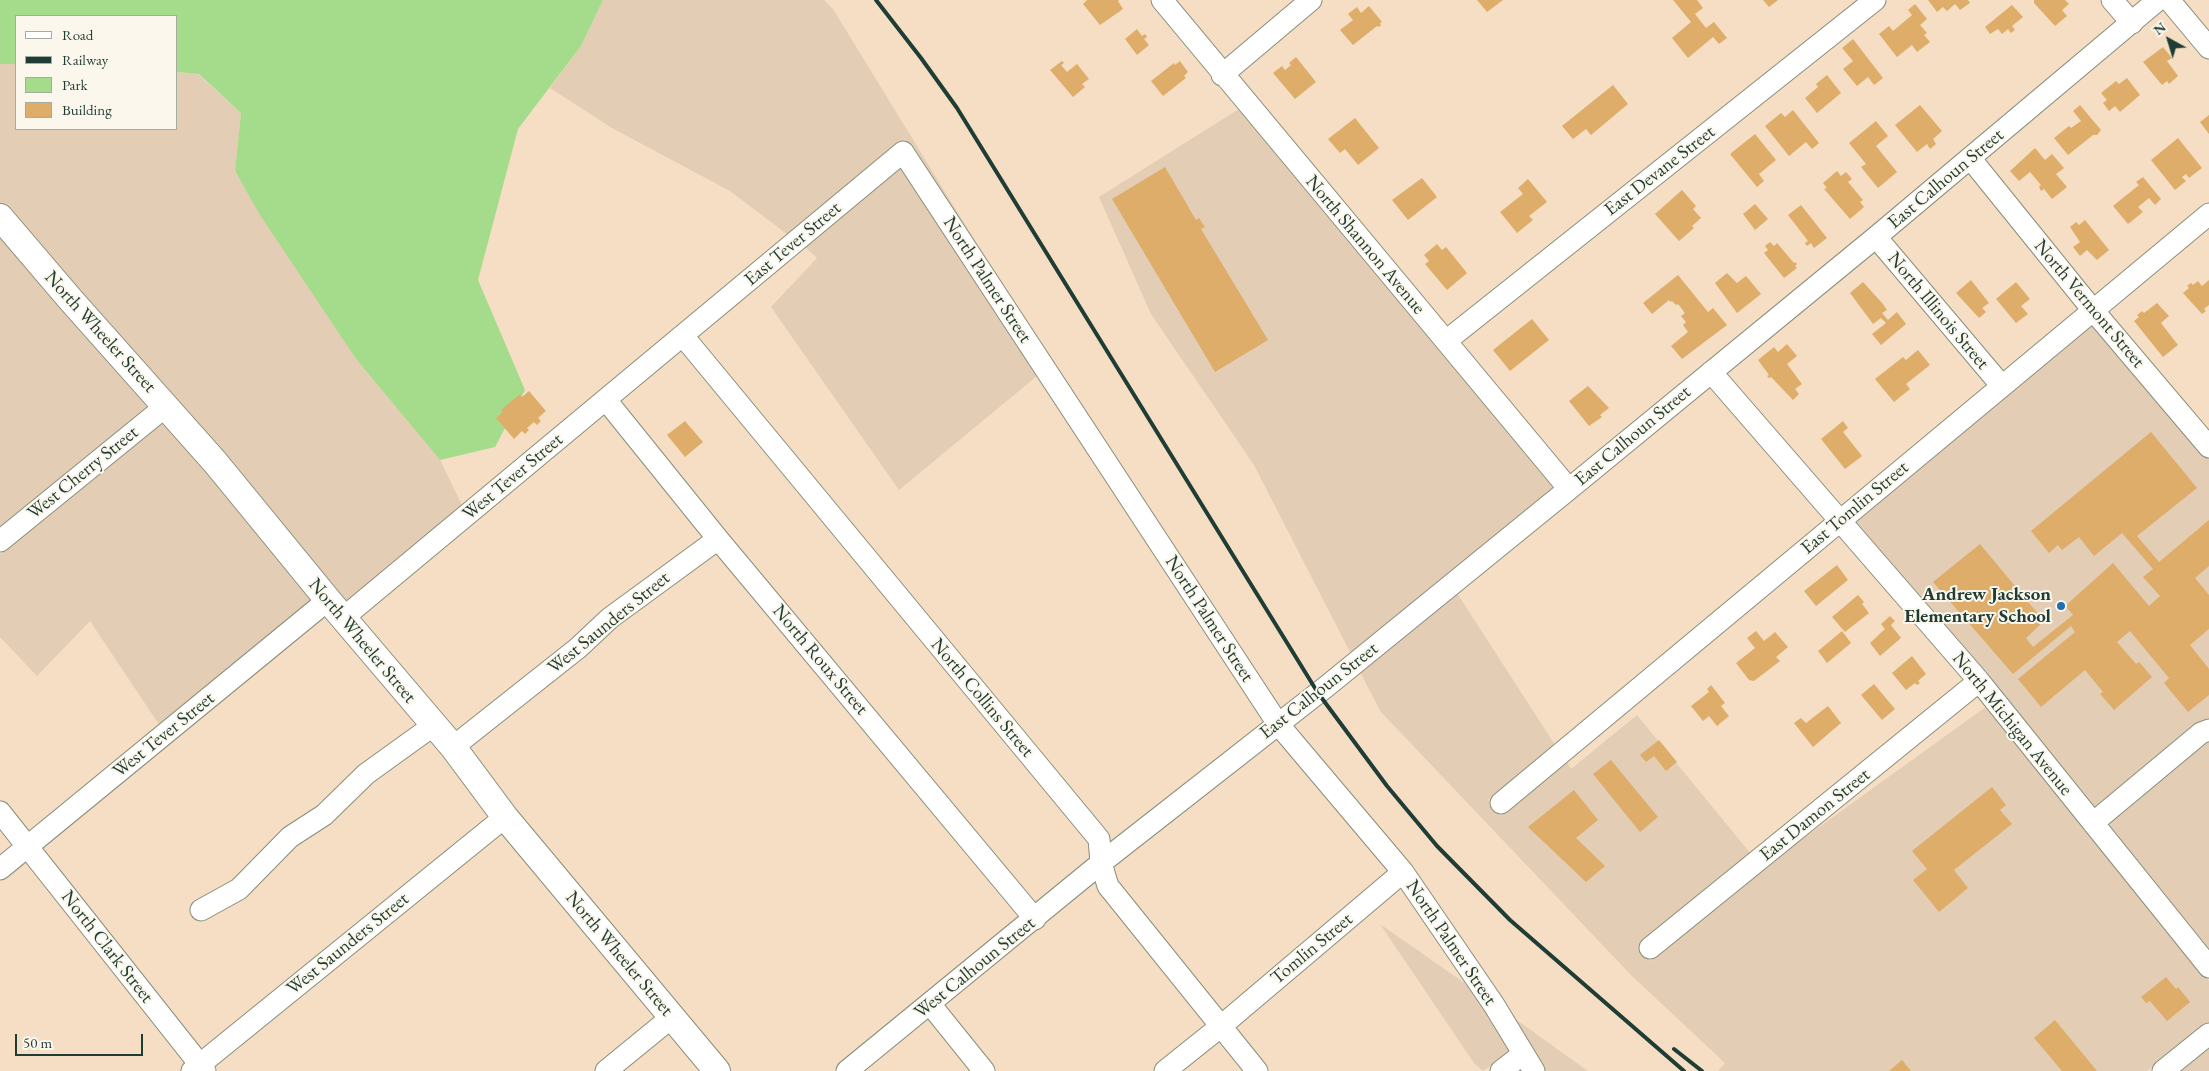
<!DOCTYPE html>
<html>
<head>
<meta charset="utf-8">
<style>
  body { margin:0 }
  #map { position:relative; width:2209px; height:1071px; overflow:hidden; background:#f5dec3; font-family:"EB Garamond",serif }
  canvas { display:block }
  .legend { position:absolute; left:15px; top:15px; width:162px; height:115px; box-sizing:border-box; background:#fbf7ec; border:1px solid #a3ada2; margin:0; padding:6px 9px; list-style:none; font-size:15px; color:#1f3d34 }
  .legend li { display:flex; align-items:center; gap:10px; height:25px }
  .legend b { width:25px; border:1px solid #a3ada2 }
  .north { position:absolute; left:2144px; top:15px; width:50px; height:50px; -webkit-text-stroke:4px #fbf7ec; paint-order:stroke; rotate:321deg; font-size:14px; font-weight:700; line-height:20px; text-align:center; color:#1f3d34 }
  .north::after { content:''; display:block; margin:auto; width:18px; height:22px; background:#1f3d34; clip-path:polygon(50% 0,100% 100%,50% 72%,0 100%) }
  .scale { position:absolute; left:15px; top:1034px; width:128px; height:22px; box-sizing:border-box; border:2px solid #1f3d34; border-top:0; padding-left:6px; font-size:15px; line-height:18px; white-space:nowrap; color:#1f3d34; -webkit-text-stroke:4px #fbf7ec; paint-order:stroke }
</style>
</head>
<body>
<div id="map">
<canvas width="2209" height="1071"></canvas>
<ul class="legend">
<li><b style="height:6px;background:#fff"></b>Road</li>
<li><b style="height:6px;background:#1f3d34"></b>Railway</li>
<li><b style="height:14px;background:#a5dc8c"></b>Park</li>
<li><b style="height:14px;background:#dead6a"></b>Building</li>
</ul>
<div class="north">N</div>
<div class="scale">50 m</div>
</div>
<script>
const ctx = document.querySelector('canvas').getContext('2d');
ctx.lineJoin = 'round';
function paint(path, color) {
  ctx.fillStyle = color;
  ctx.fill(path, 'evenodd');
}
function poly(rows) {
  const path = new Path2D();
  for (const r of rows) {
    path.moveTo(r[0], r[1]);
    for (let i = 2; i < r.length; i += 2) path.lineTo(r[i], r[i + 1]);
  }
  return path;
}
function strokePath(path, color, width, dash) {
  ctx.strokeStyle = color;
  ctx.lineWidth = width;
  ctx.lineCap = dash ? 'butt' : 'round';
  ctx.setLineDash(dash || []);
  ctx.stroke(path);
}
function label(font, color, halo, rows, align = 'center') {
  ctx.font = font + ' "EB Garamond",serif';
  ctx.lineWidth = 4;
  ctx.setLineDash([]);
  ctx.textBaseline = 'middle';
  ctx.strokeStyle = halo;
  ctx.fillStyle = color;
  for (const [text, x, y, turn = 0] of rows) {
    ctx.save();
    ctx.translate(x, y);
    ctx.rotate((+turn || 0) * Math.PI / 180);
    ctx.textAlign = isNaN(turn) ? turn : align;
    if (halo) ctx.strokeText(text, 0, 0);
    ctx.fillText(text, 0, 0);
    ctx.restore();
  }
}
const built = poly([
  [603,0,824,0,833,9,1013,303,905,139,890,148,788,235,730,191,612,128,550,88,581,46],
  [0,64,16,64,16,129,176,129,176,72,198,74,241,113,235,172,356,359,440,460,463,507,344,605,0,203],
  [1239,109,1556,487,1351,654,1254,465,1151,314,1099,197],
  [902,166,1035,369,1037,376,899,490,771,307,817,258,805,247],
  [0,230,153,404,0,528],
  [2092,309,2209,449,2209,967,1839,522],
  [166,419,315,598,160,726,90,621,37,676,0,637,0,554],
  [1457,593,1555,745,1488,800,1500,816,1566,761,1571,769,1637,715,1751,854,1638,946,1650,961,1779,856,1987,706,2209,981,2209,1022,2147,1071,1718,1071,1725,1063,1632,976,1381,712,1360,672],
  [1380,924,1473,989,1511,1051,1483,1071,1474,1063],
  [1511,1016,1588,1071,1544,1071],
  [2209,1047,2209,1071,2179,1071]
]);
const green = poly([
  [0,0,603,0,581,46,518,129,478,280,525,390,495,447,440,460,356,359,260,215,235,171,241,113,199,74,176,72,176,16,16,16,16,64,0,64]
]);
const building = poly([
  [1087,0,1119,0,1118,1,1123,9,1100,25,1083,4],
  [1477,0,1503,0,1487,12],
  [1673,0,1697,0,1703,8,1695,14,1706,28,1714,22,1727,38,1719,44,1713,37,1688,58,1672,38,1691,22],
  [1763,0,1778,0,1769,7],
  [1928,0,1968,0,1970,3,1960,10,1955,4,1947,11,1943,7,1937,12],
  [2034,0,2065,0,2069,4,2062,10,2067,16,2055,26,2034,3],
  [1915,4,1927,19,1920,25,1927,33,1924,35,1930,42,1917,52,1912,45,1897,57,1879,34,1889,26,1893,31,1912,15,1908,10],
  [2012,5,2023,17,2012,26,2015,30,2011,33,2008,29,2002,34,1998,29,1990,34,1985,27],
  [1369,6,1382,22,1380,23,1381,25,1379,27,1377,26,1353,45,1340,30,1353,20,1348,14,1357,7,1361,13],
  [1137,29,1142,36,1145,34,1147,37,1144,39,1149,45,1137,55,1125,39],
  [1853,39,1883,78,1874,85,1868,77,1857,86,1843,69,1853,61,1842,48],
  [2163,47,2172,58,2167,61,2178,76,2169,84,2167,81,2162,85,2143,62],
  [1296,57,1316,82,1295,99,1273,73,1282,66,1285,70,1291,65,1289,63],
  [1062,61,1064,63,1061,65,1067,72,1077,64,1089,79,1082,84,1085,87,1073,97,1050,70],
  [1180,61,1188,72,1184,76,1186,78,1163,96,1151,81,1174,63,1175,65],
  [1827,75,1841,93,1817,113,1805,98,1818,87,1816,84],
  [2127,78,2140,95,2120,112,2115,106,2109,111,2103,103,2107,100,2101,93,2116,81,2119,84],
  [1613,85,1628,104,1591,135,1586,129,1573,139,1562,126],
  [1920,105,1942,131,1933,139,1936,144,1930,149,1927,144,1917,152,1895,125],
  [2080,105,2101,130,2097,135,2093,135,2068,155,2054,138,2069,126,2071,128,2081,121,2073,111],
  [1793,110,1819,143,1812,149,1806,142,1789,156,1765,126,1781,113,1785,117],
  [2209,115,2209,134,2200,122],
  [1355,118,1379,148,1358,165,1345,149,1340,153,1328,139],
  [1876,121,1888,136,1876,146,1897,172,1878,188,1861,167,1866,164,1849,143],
  [1755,134,1776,160,1759,174,1764,181,1757,187,1730,154],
  [2178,138,2202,168,2189,178,2186,174,2182,177,2186,181,2175,190,2151,160],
  [2035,148,2045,160,2052,154,2064,168,2056,174,2067,187,2052,199,2044,189,2041,191,2039,187,2041,185,2030,172,2019,181,2010,171],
  [1165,167,1196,220,1199,218,1205,227,1201,229,1268,340,1215,372,1112,199],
  [1837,171,1841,176,1846,172,1852,179,1848,182,1863,200,1860,202,1864,207,1850,219,1824,189,1827,188,1823,183],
  [2143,177,2161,199,2155,205,2149,198,2138,207,2143,212,2128,224,2113,206,2139,185,2136,182],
  [1422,178,1437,197,1408,220,1392,200],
  [1528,179,1547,202,1529,216,1533,220,1517,233,1500,212,1523,194,1518,188],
  [1682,190,1696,206,1693,209,1701,218,1692,226,1694,228,1679,241,1655,214],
  [1755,204,1768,219,1755,230,1743,214],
  [1801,205,1827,238,1814,248,1811,243,1807,246,1805,243,1808,241,1788,215],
  [2085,220,2109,250,2097,260,2087,250,2080,256,2073,247,2080,242,2070,227,2076,222,2079,225],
  [1770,242,1774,246,1777,243,1794,263,1795,262,1797,264,1795,266,1797,268,1784,278,1764,253,1768,250,1765,246],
  [1437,244,1442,250,1446,247,1467,273,1447,290,1425,264,1429,261,1424,255],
  [1727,273,1737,283,1746,276,1761,294,1737,313,1715,283],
  [1678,275,1708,312,1713,308,1727,325,1682,359,1671,346,1688,332,1683,325,1686,322,1681,316,1685,313,1678,304,1676,305,1672,301,1670,302,1669,300,1652,314,1643,303],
  [1971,280,1989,303,1982,308,1986,312,1979,318,1956,293],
  [2209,280,2209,305,2204,309,2206,311,2202,314,2183,293,2189,288,2187,286,2191,283,2193,285,2198,281,2202,286],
  [1863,282,1883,304,1887,310,1882,313,1888,320,1897,312,1906,324,1881,345,1872,334,1886,323,1881,318,1873,324,1850,293],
  [2016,282,2030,299,2021,306,2028,314,2016,323,1996,299],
  [2157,303,2169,316,2161,323,2178,345,2163,357,2134,321,2139,317,2137,315,2142,311,2144,313],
  [1532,319,1549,340,1510,371,1493,350],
  [1787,344,1797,356,1787,364,1802,384,1795,389,1799,394,1793,400,1771,377,1769,378,1767,376,1769,375,1758,360,1774,347,1778,352],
  [1918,350,1930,365,1906,384,1910,389,1894,402,1875,379,1903,357,1906,360],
  [1588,386,1609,408,1600,415,1602,417,1589,426,1569,401],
  [529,391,546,411,538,418,541,421,537,425,534,422,527,428,529,430,525,434,522,431,514,439,496,418,503,412,501,410,520,394,522,397],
  [685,421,703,442,685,457,667,435],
  [1843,421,1848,428,1843,432,1862,456,1845,469,1821,439],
  [2151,432,2197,488,2137,536,2159,562,2209,520,2209,566,2195,578,2209,595,2209,629,2190,645,2209,669,2209,695,2188,712,2164,683,2169,678,2130,631,2117,642,2136,664,2139,662,2152,677,2114,710,2100,694,2103,692,2085,670,2041,707,2018,679,2075,632,2071,626,2013,674,1933,582,1980,544,2044,621,2026,638,2033,647,2073,615,2065,606,2113,563,2149,606,2160,596,2143,577,2153,569,2122,533,2094,556,2079,537,2062,550,2058,545,2049,553,2031,531],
  [1837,565,1848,580,1816,606,1804,591],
  [1858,595,1864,602,1862,604,1869,613,1845,632,1832,617],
  [1890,616,1895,621,1891,625,1901,638,1880,656,1870,643,1885,629,1881,624],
  [1756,631,1764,641,1775,632,1788,647,1776,657,1780,661,1754,681,1749,680,1736,663,1755,648,1747,638],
  [1842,631,1851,643,1827,663,1818,651],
  [1912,656,1926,674,1918,681,1920,683,1917,685,1915,683,1906,690,1892,673],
  [1874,684,1895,709,1882,720,1861,695],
  [1711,685,1725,703,1721,706,1729,716,1717,726,1709,716,1703,721,1691,706,1709,692,1707,689],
  [1828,706,1841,723,1813,747,1794,723,1801,718,1806,723],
  [1659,740,1677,762,1666,771,1654,756,1646,762,1640,755],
  [1611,760,1658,817,1640,832,1593,774],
  [1992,787,2006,805,2000,810,2012,824,1954,870,1968,888,1939,912,1913,880,1927,869,1912,851],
  [1574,790,1598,820,1576,838,1605,866,1586,882,1528,827],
  [2166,977,2176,989,2178,987,2190,1002,2167,1021,2150,1001,2146,1003,2141,997],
  [2055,1020,2097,1071,2062,1071,2034,1038],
  [1902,1060,1911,1071,1889,1071]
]);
const minor = poly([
  [1162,0,1569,489],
  [2112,0,2132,23],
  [2169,0,2209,48],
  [1222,75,1311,0],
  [1970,158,2092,309,2209,447],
  [1876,237,2001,385],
  [683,336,1099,839,1101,863,1108,886,1257,1071],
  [1446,341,1875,0],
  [1711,372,1979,681,2209,967],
  [606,400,718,539,1035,919],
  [0,541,166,406],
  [343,618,903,152,1278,724,1403,872,1494,1005,1534,1071],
  [453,747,578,648,610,618,718,539],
  [1501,803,2209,214],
  [0,812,205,1071],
  [2093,823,2201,733,2209,730],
  [0,869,328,600],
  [201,910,239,889,290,837,324,815,366,774,434,725],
  [1650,948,1979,681],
  [930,1004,984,1071],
  [192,1071,505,817],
  [606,1071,672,1017],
  [847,1071,1101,863,1327,686,1569,489,1876,237,2158,0],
  [1165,1071,1220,1027,1403,872],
  [1501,1071,1523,1054],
  [2163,1071,2209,1034]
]);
const major = poly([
  [0,217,70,299,215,462,328,600,453,747,505,817,717,1071]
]);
const rail = poly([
  [876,0,921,58,957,108,1318,693,1387,786,1437,846,1510,920,1684,1071],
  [1674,1049,1702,1071]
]);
const markers = [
  [2061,606,5,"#1f6fb2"]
];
const streetNames = [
  ["East Devane Street",1660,171,-38],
  ["East Calhoun Street",1946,179,-40],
  ["East Tever Street",793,244,-40],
  ["North Shannon Avenue",1365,245,50],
  ["North Palmer Street",987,280,57],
  ["North Vermont Street",2089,304,50],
  ["North Illinois Street",1938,311,50],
  ["North Wheeler Street",100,332,48],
  ["East Calhoun Street",1633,436,-40],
  ["West Cherry Street",83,473,-39],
  ["West Tever Street",513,477,-40],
  ["East Tomlin Street",1855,508,-40],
  ["North Palmer Street",1209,619,57],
  ["West Saunders Street",609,623,-39],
  ["North Wheeler Street",362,641,50],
  ["North Roux Street",820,660,50],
  ["East Calhoun Street",1319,691,-38],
  ["North Collins Street",982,698,50],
  ["North Michigan Avenue",2012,724,51],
  ["West Tever Street",164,735,-39],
  ["East Damon Street",1815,815,-39],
  ["North Palmer Street",1451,943,56],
  ["West Saunders Street",348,944,-39],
  ["North Clark Street",107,947,52],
  ["Tomlin Street",1312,949,-40],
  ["North Wheeler Street",619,954,50],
  ["West Calhoun Street",975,968,-39]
];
const poiNames = [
  ["Andrew Jackson",2051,595],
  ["Elementary School",2051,617]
];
paint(built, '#e3cdb4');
paint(green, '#a5dc8c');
paint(building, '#dead6a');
strokePath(minor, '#8a8e7c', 23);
strokePath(major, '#8a8e7c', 28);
strokePath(minor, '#fff', 21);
strokePath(major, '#fff', 26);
strokePath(rail, '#1f3d34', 4);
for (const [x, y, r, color] of markers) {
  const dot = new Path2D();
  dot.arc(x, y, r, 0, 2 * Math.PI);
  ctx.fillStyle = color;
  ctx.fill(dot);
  strokePath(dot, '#fbf7ec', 2);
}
label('19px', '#1f3d34', '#fbf7ec', streetNames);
label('bold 19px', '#1f3d34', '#fbf7ec', poiNames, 'right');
</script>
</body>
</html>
